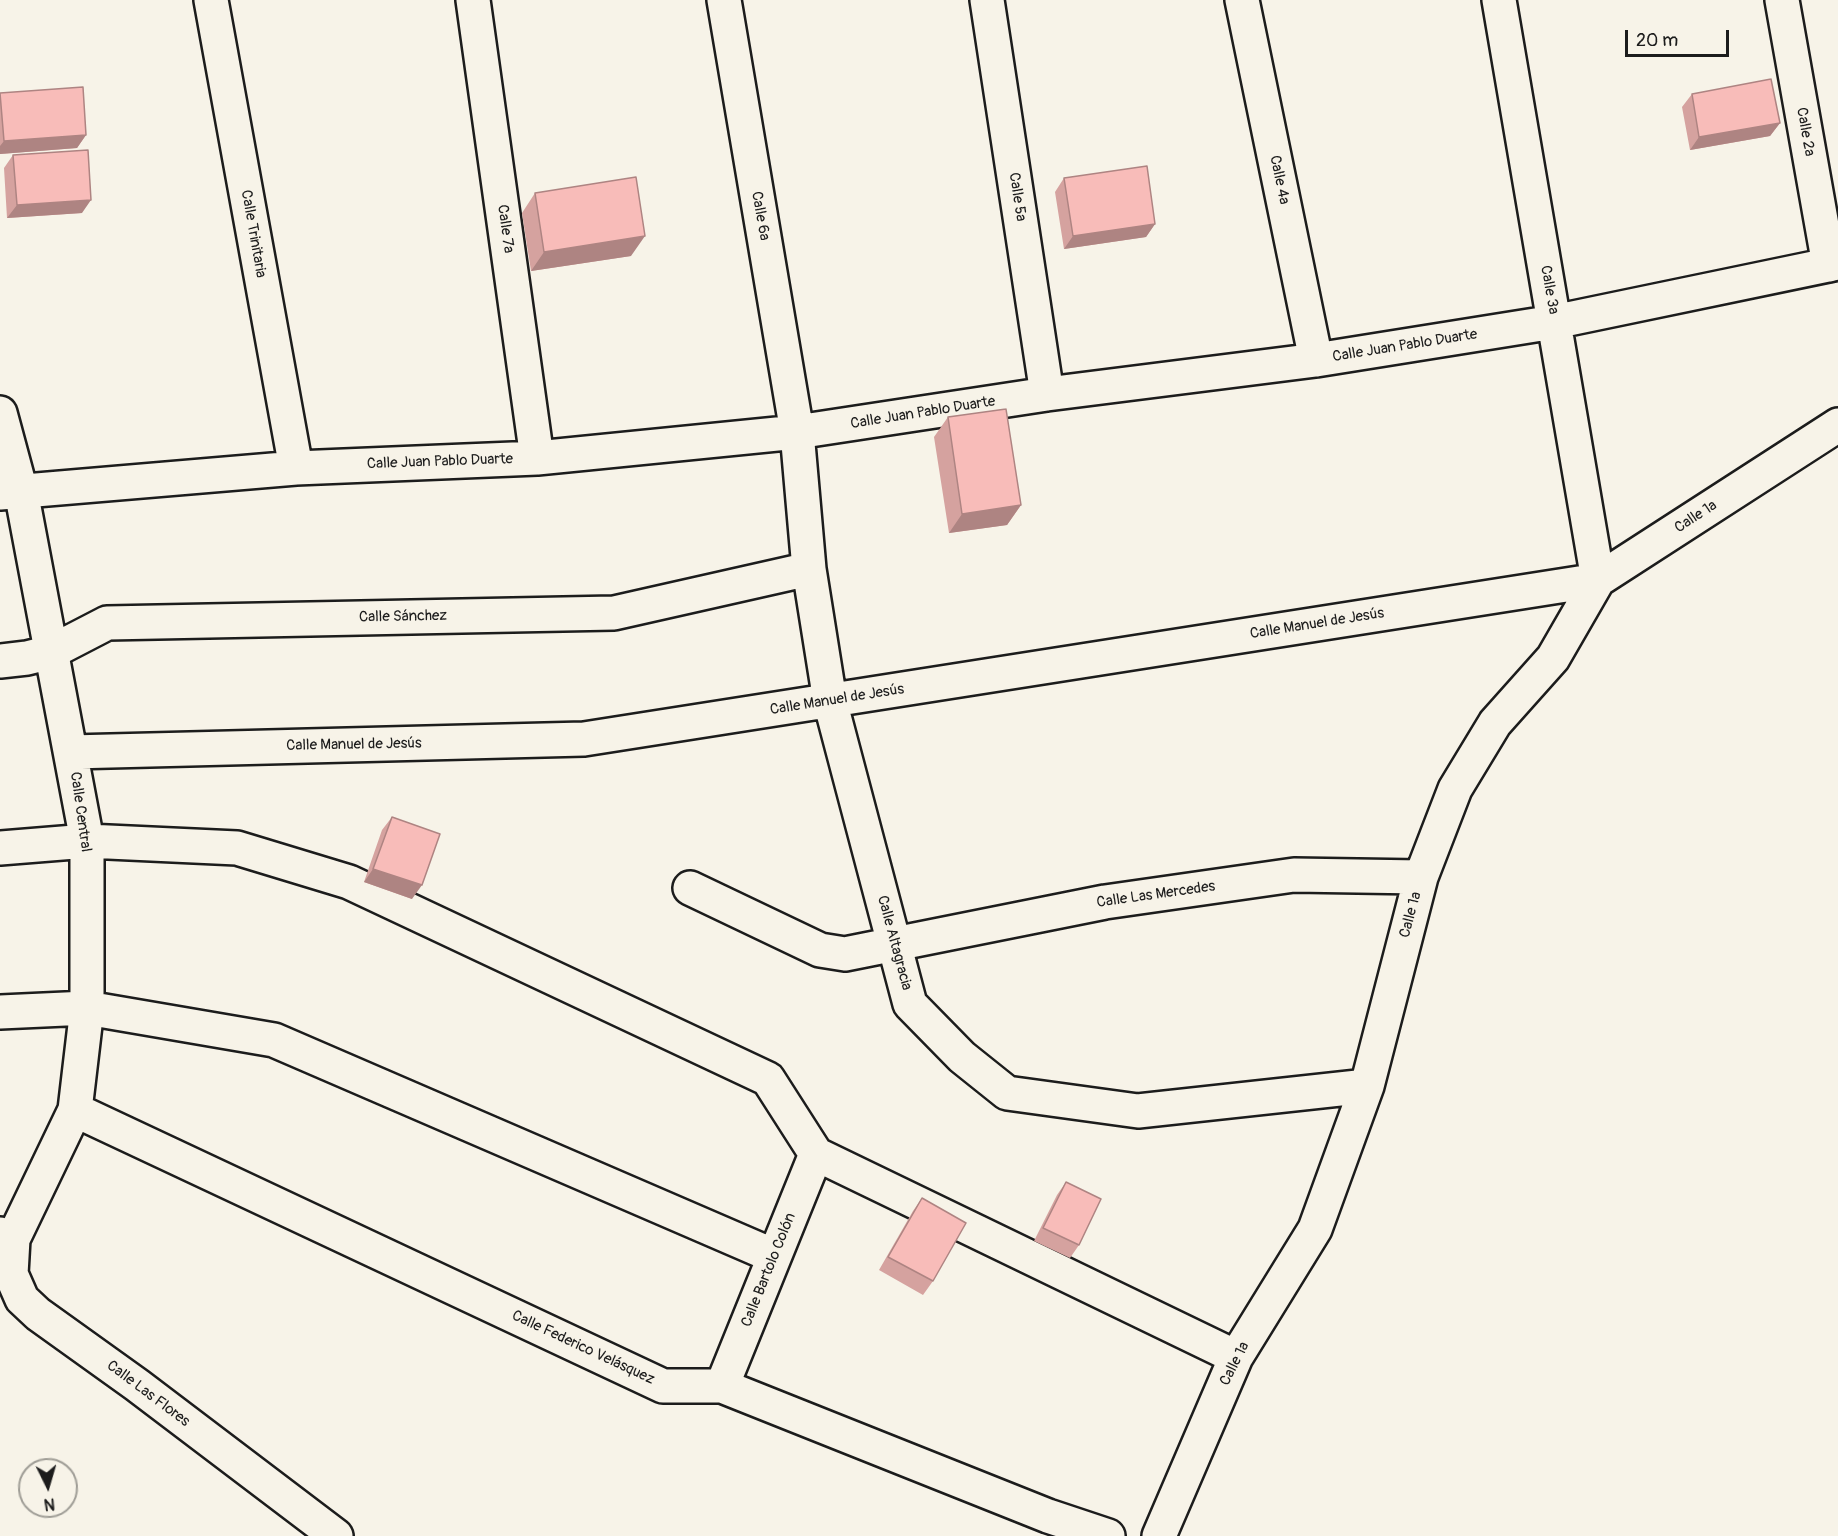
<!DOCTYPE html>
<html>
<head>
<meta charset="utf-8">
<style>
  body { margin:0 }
  #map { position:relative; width:1838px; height:1536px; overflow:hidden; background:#f7f3e8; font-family:Pangolin,sans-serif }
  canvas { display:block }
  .north { position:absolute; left:18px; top:1458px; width:60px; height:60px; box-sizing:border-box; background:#f7f3e8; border:2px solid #9f9d96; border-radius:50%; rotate:175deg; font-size:16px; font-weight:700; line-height:24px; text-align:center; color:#1c1c1c }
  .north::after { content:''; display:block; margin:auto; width:21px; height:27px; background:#1c1c1c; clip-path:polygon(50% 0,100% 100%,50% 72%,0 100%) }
  .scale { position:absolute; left:1625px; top:30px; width:104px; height:27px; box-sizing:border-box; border:3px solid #1c1c1c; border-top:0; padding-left:8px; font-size:18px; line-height:21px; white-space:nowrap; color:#1c1c1c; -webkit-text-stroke:4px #f7f3e8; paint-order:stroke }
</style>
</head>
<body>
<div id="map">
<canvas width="1838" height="1536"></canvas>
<div class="north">N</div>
<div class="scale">20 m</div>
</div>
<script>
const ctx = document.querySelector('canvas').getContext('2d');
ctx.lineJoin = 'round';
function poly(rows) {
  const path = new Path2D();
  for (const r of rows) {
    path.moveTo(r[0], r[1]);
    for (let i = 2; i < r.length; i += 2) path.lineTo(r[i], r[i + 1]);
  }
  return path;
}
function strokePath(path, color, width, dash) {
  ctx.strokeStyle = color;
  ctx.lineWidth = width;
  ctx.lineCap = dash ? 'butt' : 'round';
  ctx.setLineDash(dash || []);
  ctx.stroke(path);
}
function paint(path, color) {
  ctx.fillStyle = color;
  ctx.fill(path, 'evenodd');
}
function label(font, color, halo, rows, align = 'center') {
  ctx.font = font + ' Pangolin,sans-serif';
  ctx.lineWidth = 6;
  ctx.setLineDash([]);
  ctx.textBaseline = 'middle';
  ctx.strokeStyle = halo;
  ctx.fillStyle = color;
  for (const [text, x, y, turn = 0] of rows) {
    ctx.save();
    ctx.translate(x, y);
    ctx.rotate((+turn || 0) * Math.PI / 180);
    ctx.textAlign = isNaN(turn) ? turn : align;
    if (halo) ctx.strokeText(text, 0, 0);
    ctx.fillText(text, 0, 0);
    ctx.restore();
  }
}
const minor = poly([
  [211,0,296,468],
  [473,0,537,458],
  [724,0,797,432,809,569,830,701,910,1004,962,1057,1007,1093,1138,1111,1367,1086],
  [987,0,1047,394],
  [1242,0,1316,360],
  [1782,0,1829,265],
  [0,413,21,491,87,841,87,1008,75,1110,13,1239],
  [0,493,296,468,537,458,797,432,1047,394,1316,360,1554,322,1838,263],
  [0,661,27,658,51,652,107,623,614,613,809,569],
  [71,752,584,739,1598,580,1499,0],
  [0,848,87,841,237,848,349,882,768,1079,816,1154,1236,1357],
  [690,888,820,950,845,954,1105,902,1294,875,1421,877],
  [0,1012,87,1008,274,1040,774,1256],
  [75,1110,663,1386,722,1386,1048,1516,1108,1536],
  [0,1234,13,1239,11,1274,22,1299,38,1314,137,1385,336,1536],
  [722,1386,816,1154],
  [1159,1536,1236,1357,1315,1229,1367,1086,1421,877,1455,789,1495,723,1553,658,1598,580,1838,425]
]);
const wall = poly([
  [0,94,86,135,77,148,0,154],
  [1692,94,1780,123,1770,136,1690,150,1682,107],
  [13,155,82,213,7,218,4,168],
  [1064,178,1155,224,1146,237,1064,249,1055,192],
  [535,193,631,256,531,271,522,213],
  [948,417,1021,505,1007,525,949,533,934,437],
  [392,817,412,899,364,882,382,830],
  [1066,1182,1079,1245,1070,1258,1034,1241,1057,1195],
  [922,1198,933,1281,923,1295,879,1270,913,1211]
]);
const shadedWall = poly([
  [1780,123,1770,136,1690,150,1699,137],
  [86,135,77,148,0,154,0,146,4,141],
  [91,200,82,213,7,218,17,205],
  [1155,224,1146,237,1064,249,1073,236],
  [645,236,631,256,531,271,544,252],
  [1021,505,1007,525,949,533,962,514],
  [373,869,422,885,412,899,364,882]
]);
const building = poly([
  [1771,79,1780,123,1699,137,1692,94,1771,79],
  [83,87,86,135,4,141,0,93,83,87],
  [88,150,91,200,17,205,13,155,88,150],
  [1147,166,1155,224,1073,236,1064,178,1147,166],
  [636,177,645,236,544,252,535,193,636,177],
  [1006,409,1021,505,962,514,948,417,1006,409],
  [392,817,440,834,422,885,373,869,392,817],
  [1066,1182,1101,1199,1079,1245,1043,1228,1066,1182],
  [922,1198,966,1223,933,1281,888,1257,922,1198]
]);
const streetNames = [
  ["Calle 2a",1805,132,80],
  ["Calle 4a",1279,180,78],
  ["Calle 5a",1017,197,81],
  ["Calle 6a",760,216,80],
  ["Calle 7a",505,229,82],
  ["Calle Trinitaria",253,234,80],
  ["Calle 3a",1549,290,80],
  ["Calle Juan Pablo Duarte",1405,346,-9],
  ["Calle Juan Pablo Duarte",923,413,-9],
  ["Calle Juan Pablo Duarte",440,462,-2],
  ["Calle 1a",1696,517,-33],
  ["Calle Sánchez",403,617,-1],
  ["Calle Manuel de Jesús",1317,624,-9],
  ["Calle Manuel de Jesús",837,700,-9],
  ["Calle Manuel de Jesús",354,745,-1],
  ["Calle Central",80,812,82],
  ["Calle Las Mercedes",1156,895,-8],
  ["Calle 1a",1411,915,-75],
  ["Calle Altagracia",894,943,75],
  ["Calle Bartolo Colón",769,1270,-68],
  ["Calle Federico Velásquez",583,1348,25],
  ["Calle 1a",1235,1364,-63],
  ["Calle Las Flores",148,1394,37]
];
strokePath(minor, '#1c1c1c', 38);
strokePath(minor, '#f7f3e8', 33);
paint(wall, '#d5a29f');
paint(shadedWall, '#ae8482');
paint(building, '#f8bcb9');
strokePath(building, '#ae8482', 1.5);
label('15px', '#1c1c1c', '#f7f3e8', streetNames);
</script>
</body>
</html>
